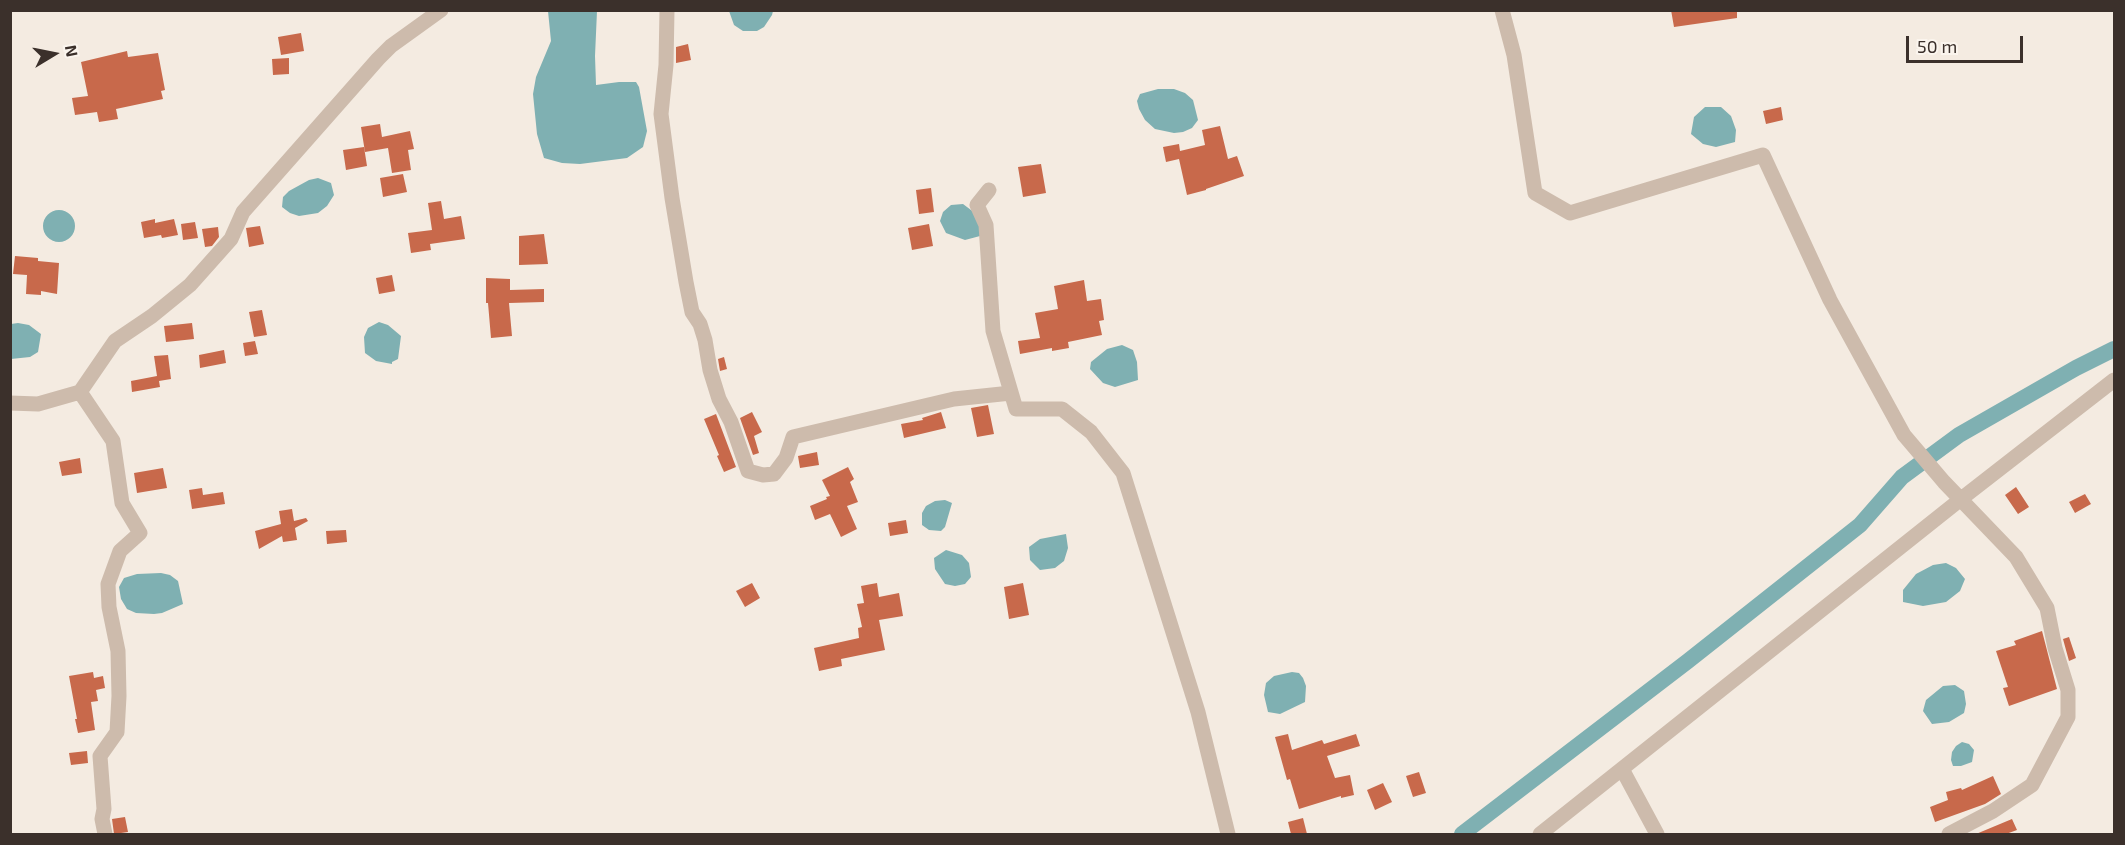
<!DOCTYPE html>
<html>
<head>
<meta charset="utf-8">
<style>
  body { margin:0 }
  #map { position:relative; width:2125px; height:845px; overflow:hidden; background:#f4ebe1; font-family:"Exo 2",sans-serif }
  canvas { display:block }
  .frame { position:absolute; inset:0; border:12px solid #3b302b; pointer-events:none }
  .north { position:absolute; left:24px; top:24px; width:60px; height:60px; -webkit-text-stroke:4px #fbf5ee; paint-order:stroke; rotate:80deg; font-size:16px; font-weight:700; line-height:24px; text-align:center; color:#3b302b }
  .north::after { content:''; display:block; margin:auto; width:21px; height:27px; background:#3b302b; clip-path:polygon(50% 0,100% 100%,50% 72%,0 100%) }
  .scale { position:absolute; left:1906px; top:36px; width:117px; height:27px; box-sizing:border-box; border:3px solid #3b302b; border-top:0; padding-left:8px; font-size:18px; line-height:21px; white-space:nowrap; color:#3b302b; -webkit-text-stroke:4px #fbf5ee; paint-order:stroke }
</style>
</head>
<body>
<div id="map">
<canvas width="2125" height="845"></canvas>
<div class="frame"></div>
<div class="north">N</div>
<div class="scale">50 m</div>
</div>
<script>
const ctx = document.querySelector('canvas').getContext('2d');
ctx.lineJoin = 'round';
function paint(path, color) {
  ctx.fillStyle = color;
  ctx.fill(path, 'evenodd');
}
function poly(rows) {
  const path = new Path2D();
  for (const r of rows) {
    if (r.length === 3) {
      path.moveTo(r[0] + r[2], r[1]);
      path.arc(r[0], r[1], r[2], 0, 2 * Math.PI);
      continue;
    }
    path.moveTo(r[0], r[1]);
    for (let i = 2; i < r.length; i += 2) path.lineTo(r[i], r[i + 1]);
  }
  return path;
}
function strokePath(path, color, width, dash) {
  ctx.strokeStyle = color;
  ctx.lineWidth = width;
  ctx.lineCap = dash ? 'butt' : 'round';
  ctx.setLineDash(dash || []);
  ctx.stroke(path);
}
const water = poly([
  [548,11,597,11,595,56,596,85,619,82,636,82,639,87,647,131,643,147,627,158,580,164,562,163,544,158,537,134,533,94,536,77,551,41],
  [729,11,729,10,773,11,772,15,764,27,757,31,743,31,734,25],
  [1158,89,1174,89,1185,93,1193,100,1198,120,1192,128,1183,132,1174,133,1155,129,1145,120,1139,109,1137,101,1140,94],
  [1705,107,1721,107,1731,116,1736,130,1735,142,1716,147,1703,144,1691,134,1694,117],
  [318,178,331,183,334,195,327,206,318,213,299,216,290,213,282,207,283,197,289,191,309,180],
  [963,204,975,213,980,226,980,236,965,240,946,233,940,221,943,212,951,205],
  [59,226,16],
  [379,322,388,325,401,336,398,359,392,362,392,364,376,361,365,353,364,337,368,328],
  [18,323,29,325,41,334,38,352,30,357,11,359,11,324],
  [1122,345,1133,350,1137,362,1138,380,1115,387,1103,383,1090,369,1091,362,1107,349],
  [945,500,952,503,945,527,941,531,929,530,922,525,922,513,926,506,935,501],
  [1066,534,1068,548,1064,561,1055,568,1040,570,1030,560,1029,547,1040,539],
  [946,550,962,555,969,563,971,577,965,584,955,586,945,584,935,569,934,558],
  [1946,563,1956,568,1965,579,1960,591,1946,602,1923,606,1903,602,1903,590,1916,574,1933,565],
  [161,573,170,575,178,581,183,604,162,613,154,614,136,613,127,609,121,599,119,587,124,578,137,574],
  [1292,672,1299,673,1303,678,1306,686,1305,702,1280,714,1268,712,1264,695,1266,683,1274,676],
  [1955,685,1964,691,1966,704,1964,713,1949,722,1932,724,1923,711,1926,700,1943,686],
  [1962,742,1969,744,1974,750,1972,762,1961,766,1953,766,1951,760,1952,752,1956,746]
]);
const canal = poly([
  [1462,834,1688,661,1860,525,1902,477,1959,435,2076,368,2114,349]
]);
const building = poly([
  [1671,10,1737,10,1737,18,1674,27],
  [301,33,304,51,281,55,278,37],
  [688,44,691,60,676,63,676,47],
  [127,51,128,57,158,53,165,90,161,91,163,99,116,109,118,119,99,122,97,112,75,115,72,98,88,96,81,62],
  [289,58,289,74,273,75,272,59],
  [1781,107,1783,120,1766,124,1763,111],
  [380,124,382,137,410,131,414,149,408,150,411,170,392,173,388,148,365,152,361,127],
  [1220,126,1228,159,1237,156,1244,176,1206,189,1206,190,1187,195,1179,159,1166,162,1163,147,1179,144,1180,151,1205,145,1202,130],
  [364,147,367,166,346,170,343,150],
  [1041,164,1046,193,1023,197,1018,167],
  [403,174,407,192,383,197,380,178],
  [931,188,934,212,919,214,916,190],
  [441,201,444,219,461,216,465,239,430,244,431,250,411,253,408,233,432,230,428,203],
  [155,219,155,223,174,219,178,235,162,238,161,235,144,238,141,222],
  [195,222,198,238,183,240,181,224],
  [929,224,933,246,912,250,908,228],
  [260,226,264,244,249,247,246,228],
  [218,227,219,237,212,246,205,247,202,229],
  [544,234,548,264,519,265,519,236],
  [15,256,38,258,38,261,59,263,57,294,41,291,41,295,26,294,27,275,13,274],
  [392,275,395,291,379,294,376,278],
  [486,278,510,279,510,290,544,289,544,302,509,303,512,336,491,338,488,303,486,303],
  [1084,280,1087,301,1101,299,1104,320,1099,321,1102,335,1068,342,1069,348,1052,351,1052,348,1020,354,1018,341,1040,338,1035,313,1058,309,1054,286],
  [262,310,267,335,254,337,249,312],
  [192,323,194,339,166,342,164,326],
  [255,341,258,354,245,356,243,343],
  [224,350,226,363,200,368,199,355],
  [168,355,171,379,159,381,160,387,132,392,131,381,157,376,154,356],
  [724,357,727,369,720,371,718,359],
  [988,405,994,434,977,437,971,408],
  [752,412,762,432,754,436,759,453,753,455,740,418],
  [941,412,946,428,904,438,901,424,923,420,922,418],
  [716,414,736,467,724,472,717,456,719,455,704,419],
  [817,452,819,465,800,468,798,456],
  [80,458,82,473,62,476,59,462],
  [848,467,854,479,850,482,858,502,847,506,857,529,841,537,830,514,815,520,810,506,827,499,826,497,830,496,822,480],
  [163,468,167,488,137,493,134,473],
  [2016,487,2029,507,2018,514,2005,495],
  [202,488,203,495,223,492,225,504,192,509,189,490],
  [2085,494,2091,504,2075,513,2069,502],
  [292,509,294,521,306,518,308,521,295,528,297,540,283,542,282,536,259,549,255,531,281,524,279,511],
  [906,520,908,533,890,536,888,523],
  [346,530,347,542,327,544,326,531],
  [752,583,760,598,745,607,736,591],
  [877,583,879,597,899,593,903,616,879,620,885,650,841,659,842,666,819,671,814,648,859,638,858,628,862,627,857,604,864,603,861,586],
  [1023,583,1029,615,1009,619,1004,587],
  [2042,631,2057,689,2009,706,2003,688,2008,687,1996,651,2016,645,2014,641],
  [2069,637,2076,658,2069,661,2063,639],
  [93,672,94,678,103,676,105,688,96,690,98,701,91,702,95,730,78,733,75,719,77,719,69,676],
  [1288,734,1292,750,1322,740,1324,744,1356,734,1360,746,1327,756,1335,778,1350,775,1354,795,1341,798,1341,796,1299,809,1290,779,1287,780,1275,737],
  [87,751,88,763,71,765,69,753],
  [1419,772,1426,793,1413,797,1406,776],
  [1993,776,2001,794,1985,804,1935,822,1930,807,1948,800,1946,792,1961,788,1962,790],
  [1383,783,1392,802,1375,810,1367,790],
  [125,817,128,832,114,834,112,819],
  [1303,818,1307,834,1291,834,1288,822],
  [2012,819,2017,830,2006,834,1976,834]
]);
const minor = poly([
  [667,10,666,65,661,114,672,198,686,282,692,312,700,324,705,340,710,370,719,399,731,422,748,471,763,475,774,474,786,458,793,437,954,399,1011,393],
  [1502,10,1514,55,1535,193,1570,213,1763,155,1830,300,1904,435,1944,482,2016,557,2047,608,2055,648,2068,690,2068,717,2032,785,1993,811,1949,834],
  [989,190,977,205,986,225,993,331,1016,409,1062,409,1091,432,1123,473,1198,712,1228,834],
  [80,392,113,441,122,503,140,533,120,551,108,584,109,607,118,651,119,696,117,732,100,756,104,809,102,819,105,834],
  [10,403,38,404,80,392,115,341,152,316,190,285,231,239,243,212,378,59,391,46,441,10],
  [1622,769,1657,834],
  [1540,834,1961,499,2114,380]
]);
paint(water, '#7fb0b2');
strokePath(canal, '#7fb0b2', 16);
paint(building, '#c8694b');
strokePath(minor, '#cdbbac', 15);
</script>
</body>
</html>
